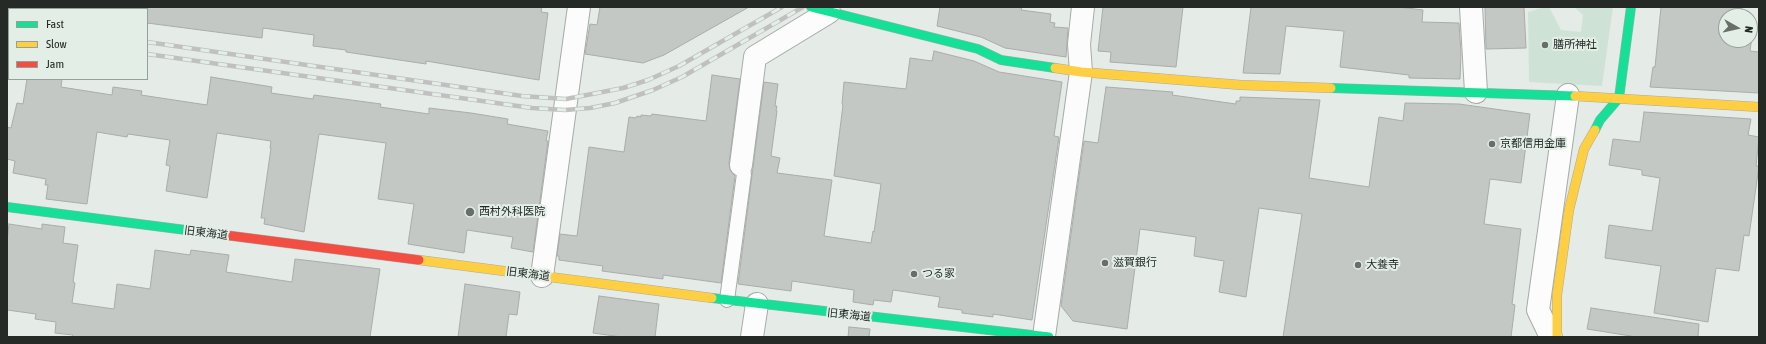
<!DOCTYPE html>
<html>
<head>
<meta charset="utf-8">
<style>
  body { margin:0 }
  #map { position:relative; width:1766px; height:344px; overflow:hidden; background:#e5ebe7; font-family:"Asap Condensed",sans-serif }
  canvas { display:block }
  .frame { position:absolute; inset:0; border:8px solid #252a27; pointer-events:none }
  .legend { position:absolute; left:8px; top:8px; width:140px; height:72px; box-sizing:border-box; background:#e2eee6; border:1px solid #96a09a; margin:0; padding:5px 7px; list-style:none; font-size:12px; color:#252a27 }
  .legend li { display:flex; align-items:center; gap:8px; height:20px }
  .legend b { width:20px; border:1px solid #96a09a }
  .north { position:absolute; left:1718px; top:8px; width:40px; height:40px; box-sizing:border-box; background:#e2eee6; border:1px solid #96a09a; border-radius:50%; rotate:98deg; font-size:11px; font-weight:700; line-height:16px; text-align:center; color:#252a27 }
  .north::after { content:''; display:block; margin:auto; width:14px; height:18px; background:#686e6a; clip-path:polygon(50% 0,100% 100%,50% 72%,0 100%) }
</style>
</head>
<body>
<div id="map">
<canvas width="1766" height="344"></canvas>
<div class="frame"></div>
<ul class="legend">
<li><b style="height:5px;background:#16e098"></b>Fast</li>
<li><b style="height:5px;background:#ffcf43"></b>Slow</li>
<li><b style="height:5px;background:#f24e42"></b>Jam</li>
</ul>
<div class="north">N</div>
</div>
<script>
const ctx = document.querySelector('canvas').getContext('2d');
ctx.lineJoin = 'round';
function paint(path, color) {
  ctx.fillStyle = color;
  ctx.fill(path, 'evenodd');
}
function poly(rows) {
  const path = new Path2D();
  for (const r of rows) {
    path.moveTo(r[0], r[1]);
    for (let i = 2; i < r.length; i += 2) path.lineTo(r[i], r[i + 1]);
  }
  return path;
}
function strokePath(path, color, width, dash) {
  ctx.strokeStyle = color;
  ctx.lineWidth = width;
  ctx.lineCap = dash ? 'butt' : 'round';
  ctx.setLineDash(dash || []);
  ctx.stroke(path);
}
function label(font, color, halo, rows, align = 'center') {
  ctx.font = font + ' "Asap Condensed","Noto Sans JP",sans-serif';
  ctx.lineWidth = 4;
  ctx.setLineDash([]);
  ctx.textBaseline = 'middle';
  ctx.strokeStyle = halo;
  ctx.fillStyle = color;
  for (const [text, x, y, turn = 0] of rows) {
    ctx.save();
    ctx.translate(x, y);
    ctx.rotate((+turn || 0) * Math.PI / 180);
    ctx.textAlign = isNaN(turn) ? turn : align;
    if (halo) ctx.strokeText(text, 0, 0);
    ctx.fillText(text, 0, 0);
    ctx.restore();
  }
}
const green = poly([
  [1545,7,1549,7,1561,30,1581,32,1583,15,1574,7,1613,7,1602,86,1529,82,1528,12]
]);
const building = poly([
  [129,7,542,7,541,12,548,13,539,80,426,61,426,64,346,52,346,50,313,46,314,35,263,28,262,38,147,23,147,9,128,9,129,7],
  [600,7,749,7,664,55,643,63,585,54,590,24,597,25,600,7],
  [940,7,1022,7,1021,10,1051,14,1050,22,1055,23,1054,27,1068,28,1066,57,1005,48,981,37,937,26,940,7],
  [1103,7,1183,7,1176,67,1110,62,1111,52,1098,51,1103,7],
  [1251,7,1399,7,1423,10,1422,22,1459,23,1461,53,1460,79,1409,78,1409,75,1340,67,1344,31,1286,26,1280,74,1243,73,1251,7],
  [1485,7,1524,7,1526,48,1486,49,1485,7],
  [1661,7,1742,7,1741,16,1726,16,1726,40,1750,40,1750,22,1754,22,1750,51,1759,52,1759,93,1650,87,1653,67,1655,67,1661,7],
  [934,51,974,61,999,72,1062,82,1054,136,1059,137,1032,320,993,314,993,317,962,313,962,310,938,307,940,297,893,290,891,302,874,300,873,305,853,302,854,290,792,281,791,291,738,284,764,82,778,84,775,106,777,106,776,111,777,111,771,156,780,158,777,173,832,180,824,236,871,243,873,231,874,232,881,184,834,176,843,105,842,104,844,82,906,89,910,58,932,61,934,51],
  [712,75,740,79,729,163,730,170,735,176,721,283,663,275,663,279,602,271,603,266,559,260,559,256,557,256,560,234,577,236,589,147,624,152,629,117,636,118,637,116,641,117,641,115,651,116,652,114,706,121,712,75],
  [211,77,272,87,271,93,313,99,314,95,381,104,380,107,429,114,429,108,471,113,508,119,507,124,548,131,546,141,548,141,533,252,511,248,513,237,467,230,464,253,408,244,414,204,378,199,386,143,319,134,304,232,264,224,265,218,261,218,271,148,270,148,271,141,217,133,207,198,166,191,170,166,166,165,170,140,128,134,127,137,97,132,87,204,46,199,48,185,45,185,46,179,13,173,15,161,7,159,7,127,11,128,17,103,23,104,27,79,62,79,61,87,112,95,113,87,142,91,141,95,207,105,211,77],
  [1106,87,1173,92,1172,95,1236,104,1236,101,1240,101,1240,97,1320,100,1309,178,1369,187,1379,117,1403,121,1405,103,1459,104,1530,114,1521,183,1490,179,1484,224,1521,229,1512,304,1515,305,1511,337,1283,337,1302,214,1259,208,1246,297,1219,292,1224,261,1194,256,1196,237,1140,229,1127,329,1073,321,1061,306,1084,141,1098,143,1106,87],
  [1644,112,1751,119,1748,135,1759,137,1756,166,1759,166,1749,236,1744,235,1739,271,1716,268,1708,322,1654,313,1661,266,1605,258,1609,225,1652,231,1660,178,1642,175,1642,170,1609,165,1613,139,1640,142,1644,112],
  [9,224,42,229,42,224,65,227,63,243,78,245,73,282,75,283,72,303,114,309,117,284,150,289,155,250,190,255,191,250,229,255,226,272,292,282,295,259,380,269,370,337,72,337,73,335,55,333,56,322,35,319,36,314,7,310,7,241,9,224],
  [465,284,520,292,517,315,509,314,506,337,458,337,465,284],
  [599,296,659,304,655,337,622,337,593,333,599,296],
  [1591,308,1699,324,1698,337,1637,337,1587,329,1591,308],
  [849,327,870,329,869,337,848,337,849,327]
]);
const lane = poly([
  [727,300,744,174,741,165]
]);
const street = poly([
  [1471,7,1476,92],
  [741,165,755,57,829,12],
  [542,276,579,7],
  [1044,336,1081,72,1079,44,1083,7],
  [752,337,757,304],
  [1551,337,1538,310,1568,95]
]);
const fast = poly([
  [811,7,978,49,1001,60,1055,68],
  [1331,88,1575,96],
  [1595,130,1600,120,1619,98,1631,7],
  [7,207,209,233],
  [712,298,1049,337]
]);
const slow = poly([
  [1055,68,1081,72,1241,85,1331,88],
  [1575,96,1759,107],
  [419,260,712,298],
  [1557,337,1557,295,1569,210,1584,149,1595,130]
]);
const jam = poly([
  [209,233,419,260]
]);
const rail = poly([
  [7,21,9,22],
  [7,33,9,33],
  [147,42,522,96,566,99,623,88,648,80,679,66,782,7],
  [147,54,532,108,565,110,590,108,615,103,653,90,682,77,803,7]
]);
const markers = [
  [1545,45,4,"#686e6a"],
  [1492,144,4,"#686e6a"],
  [470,212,5,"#686e6a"],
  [1105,263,4,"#686e6a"],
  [1358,265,4,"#686e6a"],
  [914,274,4,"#686e6a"]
];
const poiNames = [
  ["膳所神社",1553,45],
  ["京都信用金庫",1500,144],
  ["西村外科医院",479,212],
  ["滋賀銀行",1113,263],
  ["大養寺",1366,265],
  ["つる家",922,274]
];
const streetNames = [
  ["旧東海道",206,233,7],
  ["旧東海道",528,274,7],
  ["旧東海道",849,315,6]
];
paint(green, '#cee3d6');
paint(building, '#c4c8c5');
strokePath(building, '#a9adaa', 1);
strokePath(lane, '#a6aba8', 16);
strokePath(street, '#a6aba8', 24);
strokePath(fast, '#a6aba8', 10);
strokePath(slow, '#a6aba8', 10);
strokePath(jam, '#a6aba8', 10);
strokePath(lane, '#fbfcfb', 14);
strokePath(street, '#fbfcfb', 22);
strokePath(fast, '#16e098', 9);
strokePath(slow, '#ffcf43', 9);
strokePath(jam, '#f24e42', 9);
strokePath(rail, '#c0c0c0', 4.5);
strokePath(rail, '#e2eee6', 3, [9]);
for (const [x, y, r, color] of markers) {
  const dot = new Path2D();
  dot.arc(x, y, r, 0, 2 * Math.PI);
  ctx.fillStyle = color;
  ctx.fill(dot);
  strokePath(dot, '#e2eee6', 1.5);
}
label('11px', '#252a27', '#e2eee6', poiNames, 'left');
label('11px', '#252a27', '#e2eee6', streetNames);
</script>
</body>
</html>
